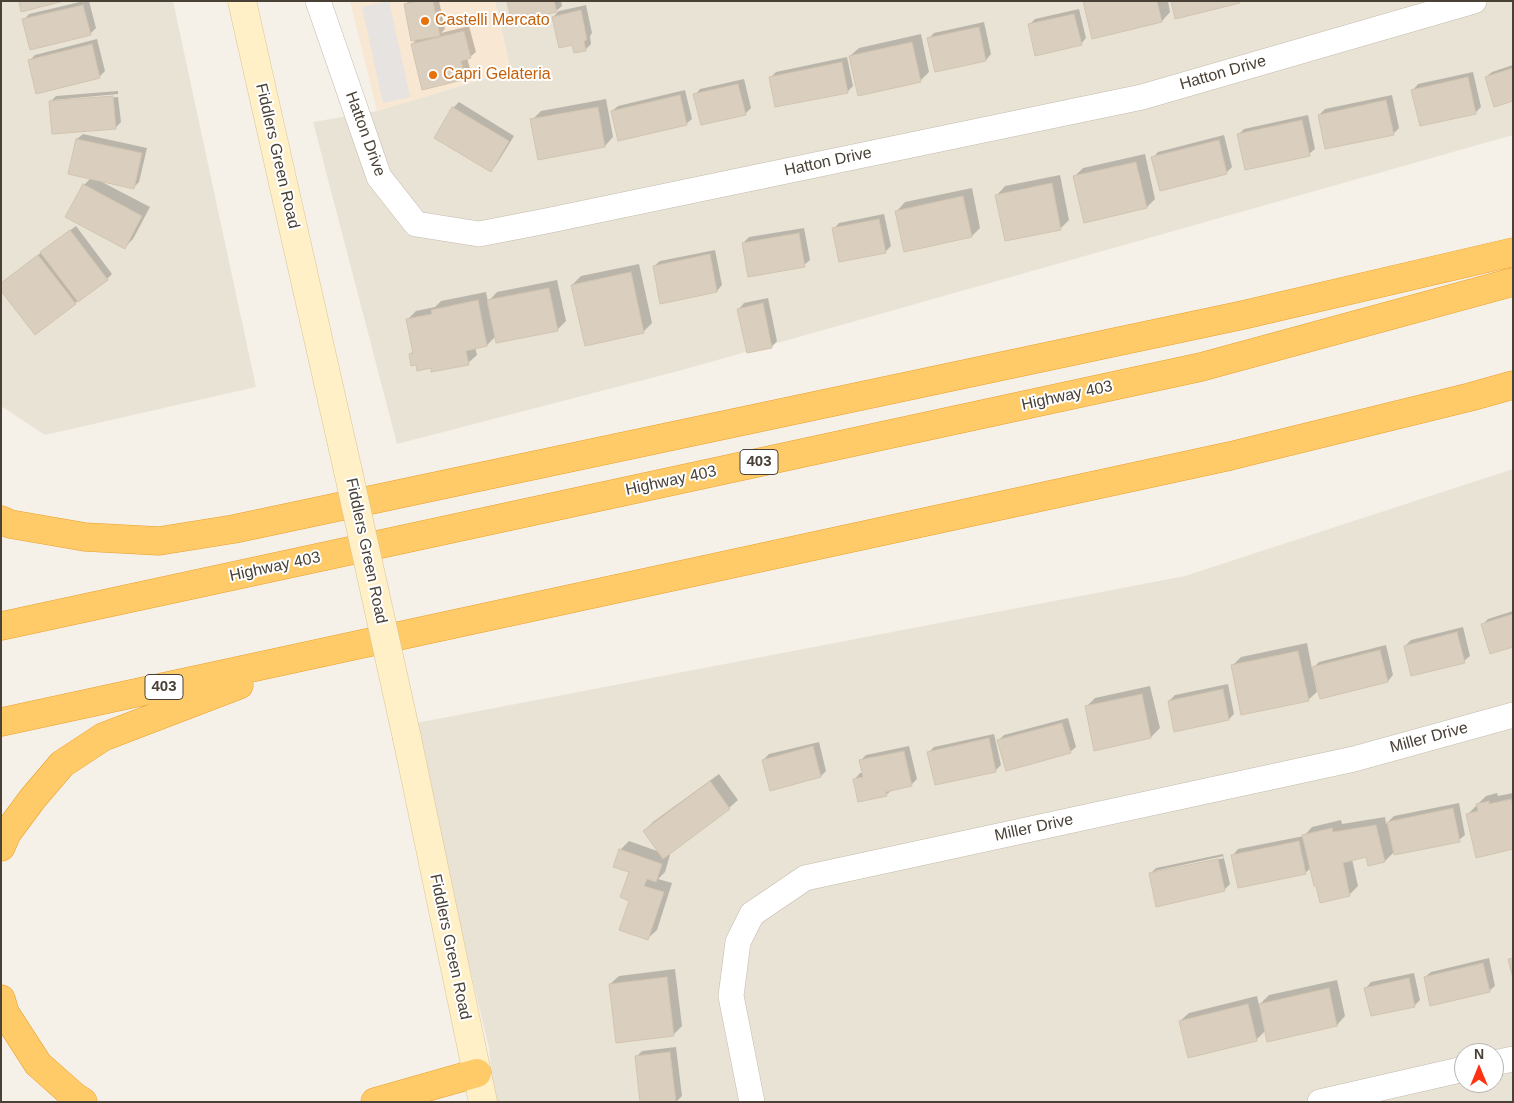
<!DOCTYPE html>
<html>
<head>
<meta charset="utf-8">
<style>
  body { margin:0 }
  #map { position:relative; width:1514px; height:1103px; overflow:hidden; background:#f5f1e8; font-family:Arial,sans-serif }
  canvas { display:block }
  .frame { position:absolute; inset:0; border:2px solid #494136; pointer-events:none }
  .north { position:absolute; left:1454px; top:1043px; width:50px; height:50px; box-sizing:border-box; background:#fff; border:1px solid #b6b3af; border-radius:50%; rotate:0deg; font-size:14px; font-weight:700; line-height:20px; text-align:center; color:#494136 }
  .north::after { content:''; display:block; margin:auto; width:18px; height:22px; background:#ff3314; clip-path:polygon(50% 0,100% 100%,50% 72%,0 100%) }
</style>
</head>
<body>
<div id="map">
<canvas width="1514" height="1103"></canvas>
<div class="frame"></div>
<div class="north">N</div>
</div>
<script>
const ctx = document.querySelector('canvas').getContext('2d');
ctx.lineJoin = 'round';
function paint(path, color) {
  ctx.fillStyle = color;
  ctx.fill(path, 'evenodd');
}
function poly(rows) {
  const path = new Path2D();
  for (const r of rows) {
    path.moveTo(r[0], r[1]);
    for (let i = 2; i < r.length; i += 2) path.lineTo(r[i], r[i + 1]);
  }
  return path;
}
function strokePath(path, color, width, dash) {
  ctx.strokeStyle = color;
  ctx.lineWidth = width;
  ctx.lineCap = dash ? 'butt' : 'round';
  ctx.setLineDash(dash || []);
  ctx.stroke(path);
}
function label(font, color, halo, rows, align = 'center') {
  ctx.font = font + ' Arial,sans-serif';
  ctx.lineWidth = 4;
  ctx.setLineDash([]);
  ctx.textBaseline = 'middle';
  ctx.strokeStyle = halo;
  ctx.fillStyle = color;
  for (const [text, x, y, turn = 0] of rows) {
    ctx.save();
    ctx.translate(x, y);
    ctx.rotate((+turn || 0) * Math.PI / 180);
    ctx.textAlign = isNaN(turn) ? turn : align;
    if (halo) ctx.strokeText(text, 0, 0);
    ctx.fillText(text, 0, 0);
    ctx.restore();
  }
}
const residential = poly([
  [1,1,173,1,256,387,45,435,1,406],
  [495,1,1513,1,1513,135,682,370,397,444,313,122,377,111,511,71],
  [1513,469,1513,1102,494,1102,489,1048,411,724,1185,576],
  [1464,1053,1494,1053,1494,1083,1464,1083]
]);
const commercial = poly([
  [350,1,495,1,511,71,377,111]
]);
const parking = poly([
  [389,1,410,97,383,103,362,7]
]);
const shadow = poly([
  [84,1,89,1,96,28,90,34,24,20,29,14],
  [409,1,439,1,445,29,441,33,469,26,476,52,470,57,467,58,471,72,465,78,412,44,417,39,405,5],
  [508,1,561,1,562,6,556,11],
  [1085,1,1168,1,1170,12,1162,21,1093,37],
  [586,5,592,33,590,36,591,44,586,49,575,52,573,44,553,17,559,11],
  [1079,9,1086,38,1081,44,1029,25,1035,19],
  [984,22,991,54,986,60,929,38,934,33],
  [921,34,929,72,921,80,850,56,859,48],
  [97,39,105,71,99,77,29,61,35,55],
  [847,57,853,86,847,92,771,77,776,72],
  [1513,65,1513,100,1486,77,1492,72],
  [1473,72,1481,107,1476,112,1413,90,1418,84],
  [744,79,751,108,745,114,695,95,700,89],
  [685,90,692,119,686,124,612,111,618,106],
  [118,91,118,94,54,100,54,102,118,97,121,122,115,128,50,102,56,96],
  [1392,95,1399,128,1393,134,1319,115,1325,109],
  [606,99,613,137,605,146,532,120,541,111],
  [459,102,514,136,496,165,491,170,453,108],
  [1308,115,1315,149,1309,154,1239,134,1244,129],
  [83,134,147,148,139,182,134,187,100,181,150,207,133,239,125,247,84,185,91,178,77,139],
  [1224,135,1232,167,1226,173,1153,158,1158,152],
  [1145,154,1155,199,1147,207,1074,177,1083,168],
  [1060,175,1069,220,1061,228,1006,240,997,195,1005,186],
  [972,188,980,228,972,236,897,211,905,202],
  [884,214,891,246,885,252,834,229,839,223],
  [76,226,112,274,107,279,75,303,1,284,8,278],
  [804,228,810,260,804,265,743,243,749,237],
  [715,250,722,285,717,291,654,266,660,261],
  [639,264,652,323,643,332,572,285,581,276],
  [557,280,566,321,557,330,496,336,487,345,475,347,477,355,468,363,432,366,417,363,410,354,414,351,407,320,416,311,435,307,441,301,486,292,488,302,497,292],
  [768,298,777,341,772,347,739,309,744,303],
  [1513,611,1513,646,1483,624,1488,619],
  [1463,627,1470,656,1464,661,1405,646,1411,640],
  [1307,643,1312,669,1319,662,1386,645,1393,675,1388,681,1313,672,1317,692,1308,700,1233,665,1241,657],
  [1228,684,1234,714,1229,719,1169,701,1175,695],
  [1150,686,1160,728,1151,737,1095,749,1086,707,1095,698],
  [1068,718,1076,747,1070,752,999,740,1004,735],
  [994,734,1001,765,995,771,929,752,934,747],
  [819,742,826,771,821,776,763,760,769,754],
  [909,746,917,779,911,785,893,789,886,795,855,779,860,773,863,773,860,761,866,755],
  [719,774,738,800,729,808,667,854,670,855,665,872,658,879,672,883,657,930,648,938,630,900,630,871,620,850,629,841,660,852,644,831,653,822],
  [1497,793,1498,796,1513,793,1513,848,1468,814,1486,796],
  [1459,803,1465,835,1459,840,1394,852,1385,861,1367,856,1352,859,1358,886,1349,895,1311,868,1305,873,1233,855,1238,849,1304,836,1312,827,1341,820,1342,824,1385,817,1386,824,1394,816],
  [1223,854,1230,884,1224,890,1150,874,1156,868],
  [1224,856,1224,858,1155,873,1155,871],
  [1489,958,1495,986,1489,991,1425,977,1431,972],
  [675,969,682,1026,673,1035,610,984,619,976],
  [1414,973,1420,1000,1414,1006,1366,988,1371,982],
  [1337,980,1345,1016,1337,1025,1266,1030,1256,1040,1180,1021,1189,1013,1257,996,1259,1005,1269,995],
  [676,1047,682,1096,676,1102,636,1057,642,1051]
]);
const building = poly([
  [19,1,64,1,21,12,19,1],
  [419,1,433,1,440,36,411,41,404,4,419,1],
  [507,1,554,1,557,12,512,23,507,1],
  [1083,1,1157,1,1162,22,1092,39,1083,1],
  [1171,1,1239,1,1240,3,1175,19,1171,1],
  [83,5,91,35,30,50,22,19,83,5],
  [581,10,587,40,584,41,586,51,574,53,572,45,559,48,552,17,581,10],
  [1074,14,1082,45,1035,56,1028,24,1074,14],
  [979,27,986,61,935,72,927,38,979,27],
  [464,31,471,58,461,61,466,79,422,90,411,44,464,31],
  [912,42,921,82,858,96,849,56,912,42],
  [92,44,100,78,36,94,28,60,92,44],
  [842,62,848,93,775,107,769,77,842,62],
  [1513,68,1513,101,1494,107,1485,77,1513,68],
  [1468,77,1476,114,1420,126,1411,90,1468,77],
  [738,84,746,115,701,125,693,94,738,84],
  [680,95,687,125,618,141,611,111,680,95],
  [113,96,116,129,52,134,49,101,113,96],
  [1386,100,1394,135,1325,149,1318,115,1386,100],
  [452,107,509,141,491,172,434,138,452,107],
  [598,107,605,147,538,160,530,119,598,107],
  [1302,120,1310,156,1245,170,1237,134,1302,120],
  [76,139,142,153,134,189,68,174,76,139],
  [1219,140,1227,174,1160,191,1151,157,1219,140],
  [1136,162,1147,208,1084,223,1073,176,1136,162],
  [1052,183,1061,230,1005,241,995,195,1052,183],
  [83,184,142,216,125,249,65,217,83,184],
  [963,196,972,237,904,252,895,211,963,196],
  [879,219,886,253,839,262,832,228,879,219],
  [70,230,108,280,78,302,40,252,70,230],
  [799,233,805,267,748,277,742,243,799,233],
  [710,254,717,292,660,304,653,266,710,254],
  [38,255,76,304,35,335,1,291,1,283,38,255],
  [631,272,644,333,585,346,571,285,631,272],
  [549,288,558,331,496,343,487,300,549,288],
  [478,300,487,346,466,351,469,365,431,372,431,368,417,371,416,365,411,366,409,354,413,353,406,319,432,314,431,310,478,300],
  [763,303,772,348,747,353,737,309,763,303],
  [1513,614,1513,647,1490,654,1481,624,1513,614],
  [1457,632,1465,663,1411,676,1404,646,1457,632],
  [1380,650,1388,682,1320,699,1312,667,1380,650],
  [1298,651,1309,701,1241,715,1231,665,1298,651],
  [1223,689,1229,720,1174,732,1168,701,1223,689],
  [1142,694,1151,738,1094,751,1085,706,1142,694],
  [1062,723,1071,753,1006,771,997,740,1062,723],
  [989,738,996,772,935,785,927,752,989,738],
  [813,746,821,777,770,791,762,760,813,746],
  [904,751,912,786,886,792,887,796,858,802,853,779,863,777,859,760,904,751],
  [710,781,730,809,663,859,643,831,710,781],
  [1511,799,1513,807,1513,849,1476,858,1466,814,1478,811,1476,804,1489,801,1489,804,1511,799],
  [1453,808,1460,842,1394,855,1387,822,1453,808],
  [1376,825,1385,862,1368,866,1366,857,1343,863,1350,896,1320,903,1316,886,1314,886,1302,835,1332,828,1333,832,1376,825],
  [1299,841,1306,874,1238,888,1231,855,1299,841],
  [619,849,662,864,656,882,647,879,644,886,664,892,648,940,619,930,629,901,620,897,629,872,613,867,619,849],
  [1218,859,1225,891,1156,907,1149,873,1218,859],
  [1513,958,1513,978,1508,959,1513,958],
  [1483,963,1490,992,1430,1006,1424,977,1483,963],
  [667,977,674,1036,616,1043,609,984,667,977],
  [1409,978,1415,1007,1371,1016,1364,988,1409,978],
  [1329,988,1337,1026,1267,1042,1259,1004,1329,988],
  [1248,1004,1257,1041,1188,1058,1179,1021,1248,1004],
  [670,1052,676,1102,640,1102,635,1056,670,1052]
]);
const minor = poly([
  [318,1,379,177,416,224,479,234,546,221,1142,97,1474,1],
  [1494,1063,1513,1059],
  [752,1102,731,996,738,942,752,914,805,878,1354,759,1513,715],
  [1320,1102,1464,1069]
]);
const secondary = poly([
  [242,1,348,471],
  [407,738,483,1102]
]);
const motorway = poly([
  [1,520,10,524,85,537,159,541,234,529,1243,315,1513,252],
  [1,626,1201,367,1513,282],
  [1,722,1230,456,1470,397,1513,385],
  [1,847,7,833,33,798,62,764,103,737,239,685],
  [1,999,5,1013,38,1064,74,1096,83,1102],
  [375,1102,477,1073]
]);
const secondaryBridge = poly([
  [348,471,407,738]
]);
const markers = [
  [425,21,5,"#e8710a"],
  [433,75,5,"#e8710a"]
];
const shields = [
  [759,462,38],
  [164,687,38]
];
const shieldNames = [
  ["403",759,462],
  ["403",164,687]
];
const foodNames = [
  ["Castelli Mercato",435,21],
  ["Capri Gelateria",443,75]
];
const streetNames = [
  ["Hatton Drive",1223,73,-16],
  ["Hatton Drive",365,134,70],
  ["Fiddlers Green Road",277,156,77],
  ["Hatton Drive",828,162,-12],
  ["Highway 403",1067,396,-12],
  ["Highway 403",671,481,-12],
  ["Fiddlers Green Road",366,551,78],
  ["Highway 403",275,567,-12],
  ["Miller Drive",1429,738,-15],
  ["Miller Drive",1034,828,-12],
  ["Fiddlers Green Road",450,947,78]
];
paint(residential, '#e9e3d5');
paint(commercial, '#f8e7d2');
paint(parking, '#e6e3e0');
paint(shadow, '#0003');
paint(building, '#dacfbf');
strokePath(building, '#d3c4af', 1);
strokePath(minor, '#c4bbac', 26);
strokePath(secondary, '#dbc796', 29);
strokePath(motorway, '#e8a02e', 29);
strokePath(minor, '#fff', 25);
strokePath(secondary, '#fff0c7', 28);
strokePath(motorway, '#ffca68', 28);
strokePath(secondaryBridge, '#dbc796', 29, []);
strokePath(secondaryBridge, '#fff0c7', 28);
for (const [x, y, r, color] of markers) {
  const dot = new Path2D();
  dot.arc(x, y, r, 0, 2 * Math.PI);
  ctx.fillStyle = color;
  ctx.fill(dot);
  strokePath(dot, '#fff', 2);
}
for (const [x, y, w] of shields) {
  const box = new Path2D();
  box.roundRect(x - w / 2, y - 12.5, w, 25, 4);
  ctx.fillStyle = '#fff';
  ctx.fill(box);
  strokePath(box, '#494136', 1);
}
label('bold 15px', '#494136', null, shieldNames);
label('16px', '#c56008', '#fff', foodNames, 'left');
label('16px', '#494136', '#fff', streetNames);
</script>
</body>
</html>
